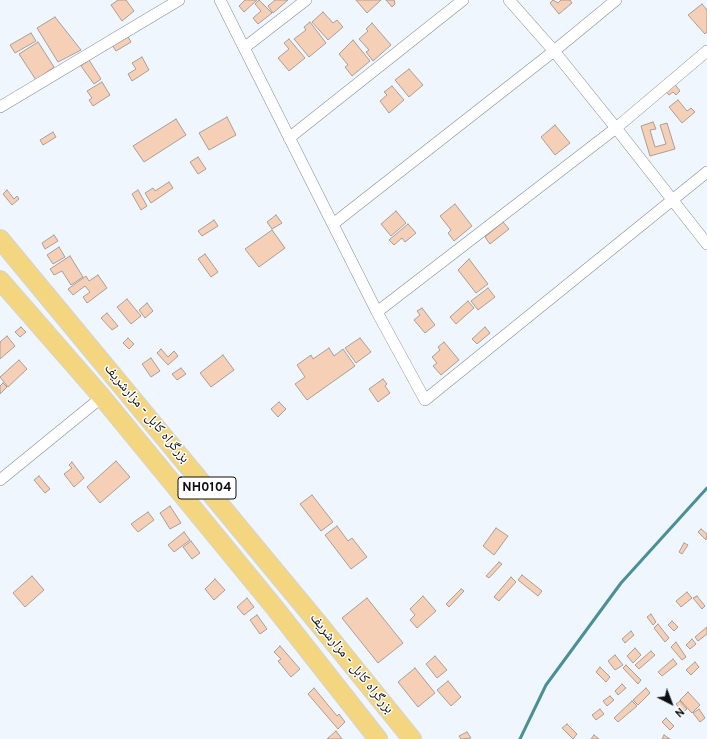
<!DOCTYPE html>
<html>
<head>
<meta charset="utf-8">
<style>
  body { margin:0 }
  #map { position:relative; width:707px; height:739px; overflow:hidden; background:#eff6fd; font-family:Overpass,sans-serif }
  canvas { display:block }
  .north { position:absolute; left:651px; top:683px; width:40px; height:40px; -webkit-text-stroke:3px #fff; paint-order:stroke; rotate:138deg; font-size:11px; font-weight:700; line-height:16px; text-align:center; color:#0d0f12 }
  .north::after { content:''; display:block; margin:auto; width:14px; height:18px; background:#0d0f12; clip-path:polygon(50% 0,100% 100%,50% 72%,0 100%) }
</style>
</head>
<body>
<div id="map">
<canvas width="707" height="739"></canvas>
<div class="north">N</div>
</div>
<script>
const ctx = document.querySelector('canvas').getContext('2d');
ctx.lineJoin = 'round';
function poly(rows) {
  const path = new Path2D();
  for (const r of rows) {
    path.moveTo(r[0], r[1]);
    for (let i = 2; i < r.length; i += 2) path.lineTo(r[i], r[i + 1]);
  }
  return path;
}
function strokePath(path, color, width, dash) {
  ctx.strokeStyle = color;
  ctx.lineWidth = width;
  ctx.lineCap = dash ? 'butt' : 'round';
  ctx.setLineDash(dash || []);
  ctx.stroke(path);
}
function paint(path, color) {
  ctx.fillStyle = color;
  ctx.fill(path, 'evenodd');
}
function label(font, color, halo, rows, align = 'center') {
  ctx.font = font + ' Overpass,"Noto Naskh Arabic",sans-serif';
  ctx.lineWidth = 3;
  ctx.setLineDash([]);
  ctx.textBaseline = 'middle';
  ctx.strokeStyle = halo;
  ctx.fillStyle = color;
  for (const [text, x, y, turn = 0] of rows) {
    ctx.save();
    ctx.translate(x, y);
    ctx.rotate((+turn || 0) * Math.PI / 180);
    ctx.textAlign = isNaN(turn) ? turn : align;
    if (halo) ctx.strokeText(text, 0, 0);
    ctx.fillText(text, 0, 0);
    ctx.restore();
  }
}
const stream = poly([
  [520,739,546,685,621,583,707,488]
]);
const building = poly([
  [118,0,126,0,134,11,122,21,111,5,118,0],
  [245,0,257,0,244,12,239,6,245,0],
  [259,0,272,13,258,24,253,18,261,11,255,4,259,0],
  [275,0,288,0,273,13,268,6,275,0],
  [356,0,381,0,367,13,356,0],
  [386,0,394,0,395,4,392,7,386,0],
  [553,0,558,3,561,0,570,0,572,3,559,14,550,3,553,0],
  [702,4,707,10,707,32,705,34,688,15,702,4],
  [323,12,333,23,337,20,343,27,328,40,312,22,323,12],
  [55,17,81,50,58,62,37,28,55,17],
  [310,22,326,43,309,57,294,39,306,30,304,27,310,22],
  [372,23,391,45,373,61,366,52,369,50,359,39,368,31,366,29,372,23],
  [31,33,36,41,15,53,10,45,31,33],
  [127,35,131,42,116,51,112,45,127,35],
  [289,39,305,58,289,71,278,58,289,49,284,43,289,39],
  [353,40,370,61,352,76,345,67,348,65,339,54,353,40],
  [38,42,54,67,36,80,19,54,38,42],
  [142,57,149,70,132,81,128,74,136,69,132,63,142,57],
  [89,60,101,79,94,84,81,66,89,60],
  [409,69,423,85,409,97,395,80,409,69],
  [102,82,110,95,93,106,89,100,92,98,87,91,102,82],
  [673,82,680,91,676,95,673,92,669,95,664,89,673,82],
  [392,86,404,100,389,113,380,101,387,95,384,92,392,86],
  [678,100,687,111,691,108,695,112,682,123,669,107,678,100],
  [227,117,236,135,209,150,199,133,227,117],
  [176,119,186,135,144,162,133,146,176,119],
  [653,122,656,129,650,130,655,147,666,144,660,125,667,123,675,149,650,156,641,126,653,122],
  [555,125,570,143,555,155,541,137,555,125],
  [53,132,56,137,43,145,40,140,53,132],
  [198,157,206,169,198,174,190,162,198,157],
  [169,182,173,188,151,203,145,193,153,188,155,191,169,182],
  [7,190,14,199,17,196,19,199,12,205,3,194,7,190],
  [138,190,147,206,141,210,132,194,138,190],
  [455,204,472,226,454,241,448,233,451,230,440,216,455,204],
  [396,211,406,223,391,236,381,224,396,211],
  [276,215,282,223,272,229,267,222,276,215],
  [214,220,218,226,202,236,198,231,214,220],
  [503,222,509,229,490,244,485,237,503,222],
  [408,224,416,233,405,242,402,238,394,245,389,240,408,224],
  [272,230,285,248,259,267,245,249,272,230],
  [54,235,58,241,45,249,42,243,54,235],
  [59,247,65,257,53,264,47,255,59,247],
  [205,254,218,272,211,277,198,259,205,254],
  [70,256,83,277,71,285,62,271,54,275,50,269,70,256],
  [469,259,488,284,476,293,458,270,469,259],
  [98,275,107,288,87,303,83,297,90,292,85,286,73,295,68,289,86,276,89,281,98,275],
  [488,288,495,297,478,310,471,301,488,288],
  [127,299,141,316,131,324,117,307,127,299],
  [468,301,474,308,456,324,450,317,468,301],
  [147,303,153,311,145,318,139,310,147,303],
  [422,308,435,325,425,333,414,320,420,315,417,311,422,308],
  [107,313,118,326,112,330,101,318,107,313],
  [21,327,26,332,20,337,15,332,21,327],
  [485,327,490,333,477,344,472,339,485,327],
  [7,336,15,346,0,359,0,342,7,336],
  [128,338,134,344,129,349,123,343,128,338],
  [360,338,371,352,356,363,345,348,360,338],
  [444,342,459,360,441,375,433,366,437,363,432,357,440,350,438,347,444,342],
  [329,348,334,356,343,349,355,366,307,400,295,384,305,377,297,365,311,355,313,359,329,348],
  [161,349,168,357,174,351,178,356,168,365,157,353,161,349],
  [223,355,234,370,211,387,200,373,223,355],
  [151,358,160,371,151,377,142,364,151,358],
  [19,360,27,369,8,387,0,377,19,360],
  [181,368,186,374,177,380,172,374,181,368],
  [383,379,387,384,385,386,390,393,378,402,369,389,383,379],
  [3,383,7,387,0,394,0,386,3,383],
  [279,402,286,409,278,417,271,409,279,402],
  [116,461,130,477,100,503,87,487,116,461],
  [72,462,84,478,74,487,64,474,72,468,69,465,72,462],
  [39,476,50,489,45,493,34,480,39,476],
  [312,495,333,522,321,531,300,504,312,495],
  [170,506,181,523,170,529,160,513,170,506],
  [148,512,154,520,138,532,131,524,148,512],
  [337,526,348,541,352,538,367,557,351,569,325,535,337,526],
  [496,528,508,536,494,555,483,546,496,528],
  [701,529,707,534,706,540,698,532,701,529],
  [184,532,190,540,174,552,168,545,184,532],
  [191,541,200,553,192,559,183,547,191,541],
  [684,543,688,545,682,554,679,552,684,543],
  [499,562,502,564,489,578,486,576,499,562],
  [522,575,542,591,538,596,518,580,522,575],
  [32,576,44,590,25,607,13,593,32,576],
  [511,577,516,582,499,601,494,597,511,577],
  [215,579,225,590,214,600,205,589,215,579],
  [461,589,464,591,449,607,446,604,461,589],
  [687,592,692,598,681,607,676,601,687,592],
  [423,596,436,611,417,628,410,620,415,615,410,609,423,596],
  [697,596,705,606,702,609,693,598,697,596],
  [247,598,254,607,244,615,237,607,247,598],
  [367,598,403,643,378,663,342,618,367,598],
  [651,614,656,622,653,625,647,617,651,614],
  [257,615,267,629,260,634,250,620,257,615],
  [672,621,678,627,674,631,668,625,672,621],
  [658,624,669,638,665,642,654,628,658,624],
  [707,627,707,634,698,641,695,637,707,627],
  [631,631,634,635,625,643,622,639,631,631],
  [692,639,696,644,690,649,686,645,692,639],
  [676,642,686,657,682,660,671,647,676,642],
  [280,646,300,669,291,677,278,661,281,659,274,652,280,646],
  [635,648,641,655,633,663,627,656,635,648],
  [651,651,655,655,639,669,635,665,651,651],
  [615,655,623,665,615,670,608,661,615,655],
  [435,656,447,670,437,678,426,664,435,656],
  [673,659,677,664,662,676,658,672,673,659],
  [695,662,699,667,691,675,686,670,695,662],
  [626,665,641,680,638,684,623,668,626,665],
  [600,667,610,677,606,682,596,672,600,667],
  [415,668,435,693,418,707,398,682,415,668],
  [448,681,461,697,451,706,437,690,448,681],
  [622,684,626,688,618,695,615,691,622,684],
  [314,688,337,716,339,714,345,722,338,729,308,694,314,688],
  [646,688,650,693,638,705,633,700,646,688],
  [688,692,700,705,692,713,680,700,688,692],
  [610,696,614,700,607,706,603,701,610,696],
  [632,701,637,706,618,722,614,718,632,701],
  [680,701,687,709,683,712,676,704,680,701],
  [600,709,604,714,596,720,592,715,600,709],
  [699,709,705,718,700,722,693,713,699,709],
  [666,718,674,726,670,730,662,722,666,718],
  [567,724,577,734,573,739,562,728,567,724],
  [336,731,342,739,327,739,336,731],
  [467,732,471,738,461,739,459,736,467,732],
  [594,735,599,739,591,739,594,735],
  [664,735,670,739,662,739,664,735]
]);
const minor = poly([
  [220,0,377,312,425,400,707,172],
  [509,0,554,51,616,128,707,244],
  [244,48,306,0],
  [0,107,179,0],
  [289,138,463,0],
  [333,224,554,51,616,0],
  [377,312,616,128,707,51],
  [0,480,102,397]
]);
const trunk = poly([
  [0,239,318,623,412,739],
  [0,280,102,397,275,608,378,739]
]);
const shields = [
  [207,488,58]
];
const shieldNames = [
  ["NH0104",207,488]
];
const streetNames = [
  ["بزرگراه کابل - مزارشریف",146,414,50],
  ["بزرگراه کابل - مزارشریف",351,664,51]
];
strokePath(stream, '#4b8f97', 3);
paint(building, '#f6cfb7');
strokePath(building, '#a89e98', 1);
strokePath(minor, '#848b94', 12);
strokePath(trunk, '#d3d4d4', 20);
strokePath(minor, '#fff', 11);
strokePath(trunk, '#f3d67f', 18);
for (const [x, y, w] of shields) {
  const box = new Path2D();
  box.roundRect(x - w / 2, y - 11, w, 22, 3);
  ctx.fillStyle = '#fff';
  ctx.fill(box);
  strokePath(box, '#0d0f12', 1);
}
label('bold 13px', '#0d0f12', null, shieldNames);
label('14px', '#0d0f12', '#fff', streetNames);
</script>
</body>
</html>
